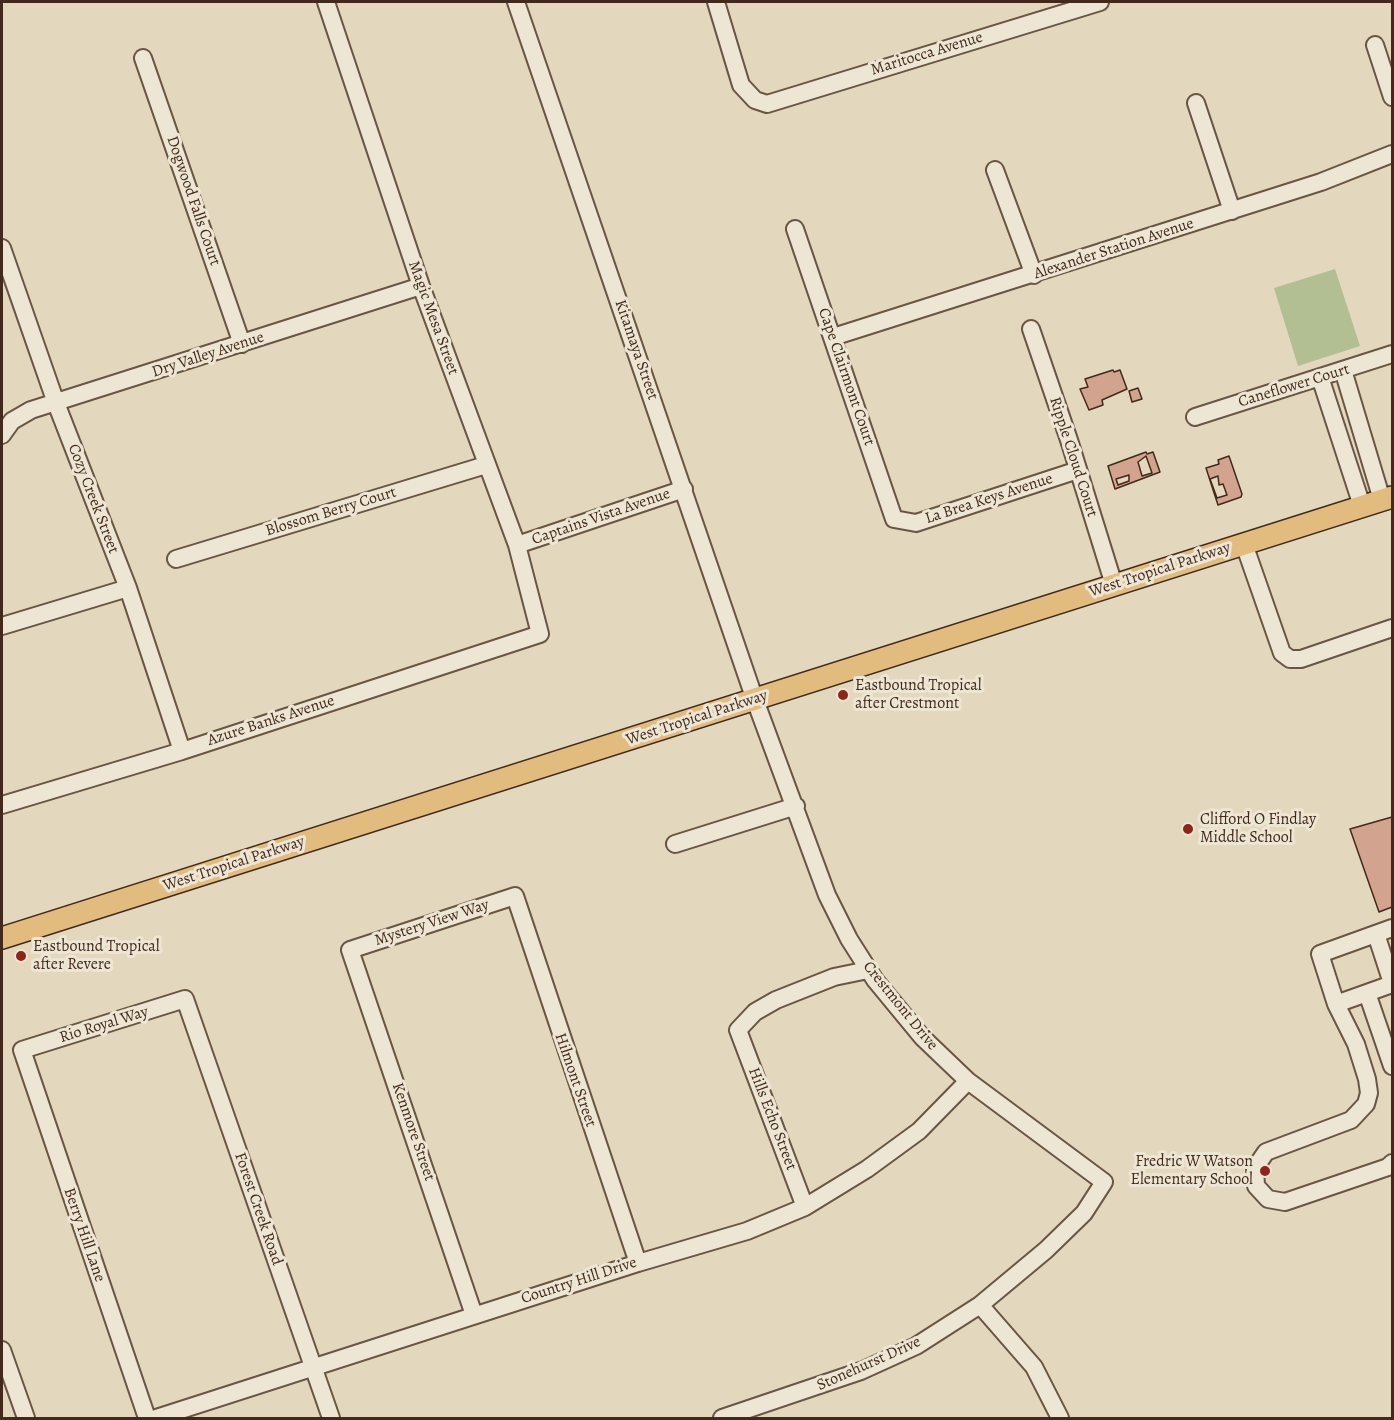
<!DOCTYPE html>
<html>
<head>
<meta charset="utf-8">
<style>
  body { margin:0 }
  #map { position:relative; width:1394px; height:1420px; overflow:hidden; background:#e3d8bd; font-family:Alegreya,serif }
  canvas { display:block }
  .frame { position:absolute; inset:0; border:3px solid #42291b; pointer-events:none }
</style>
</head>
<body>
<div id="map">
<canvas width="1394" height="1420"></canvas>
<div class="frame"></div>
</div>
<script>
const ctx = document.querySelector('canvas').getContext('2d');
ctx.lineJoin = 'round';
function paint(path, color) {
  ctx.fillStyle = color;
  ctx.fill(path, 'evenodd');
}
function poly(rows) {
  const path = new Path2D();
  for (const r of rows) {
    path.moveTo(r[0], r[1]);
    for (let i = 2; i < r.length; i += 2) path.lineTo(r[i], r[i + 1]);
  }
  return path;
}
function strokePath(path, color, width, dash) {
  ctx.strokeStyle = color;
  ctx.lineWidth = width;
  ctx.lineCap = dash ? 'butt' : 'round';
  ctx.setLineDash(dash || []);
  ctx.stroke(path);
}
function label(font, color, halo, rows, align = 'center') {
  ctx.font = font + ' Alegreya,serif';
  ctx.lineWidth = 6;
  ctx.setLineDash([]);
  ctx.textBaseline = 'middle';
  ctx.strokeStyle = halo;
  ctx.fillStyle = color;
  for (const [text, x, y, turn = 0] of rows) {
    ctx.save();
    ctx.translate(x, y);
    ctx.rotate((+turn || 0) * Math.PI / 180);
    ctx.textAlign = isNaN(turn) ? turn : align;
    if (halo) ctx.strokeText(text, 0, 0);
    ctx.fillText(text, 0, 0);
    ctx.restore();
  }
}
const green = poly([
  [1335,269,1360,346,1298,366,1274,288]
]);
const building = poly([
  [1113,370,1114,372,1120,370,1127,389,1102,400,1103,405,1089,410,1080,389,1088,387,1085,379,1113,370],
  [1138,388,1142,399,1132,402,1129,391,1138,388],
  [1146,452,1147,454,1153,452,1160,472,1115,489,1108,466,1146,452],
  [1146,456,1152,473,1142,476,1138,462,1146,456],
  [1129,475,1129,481,1118,485,1116,479,1129,475],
  [1229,456,1242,494,1241,497,1218,505,1206,468,1219,464,1218,460,1229,456],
  [1218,476,1219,485,1223,484,1227,495,1217,498,1210,479,1218,476],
  [1392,817,1392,907,1379,912,1350,829,1392,817]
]);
const minor = poly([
  [516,2,755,700,827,895,849,939,875,980,922,1037,968,1081,1104,1182,1084,1213,1046,1250,980,1305,916,1346,861,1371,722,1418],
  [716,2,741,85,755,100,767,104,1100,2],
  [1375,45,1392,97],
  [143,58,242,344],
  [1196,103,1232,211],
  [995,170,1034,275],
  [795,229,894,519,916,523,1078,470],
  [2,248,56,403,128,588,182,751],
  [1031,329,1069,440,1114,585],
  [833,337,1321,182,1392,154],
  [1343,370,1382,500],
  [1320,377,1362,506],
  [1195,417,1392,354],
  [2,435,12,421,31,410,421,286],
  [1244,544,1282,653,1290,659,1301,659,1392,628],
  [517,545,684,489],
  [176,559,486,465],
  [2,626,128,588],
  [2,805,182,751,540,634,517,545,421,286,326,2],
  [675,844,796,806],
  [1392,928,1320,954,1336,1004,1392,984],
  [1376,934,1392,983],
  [1367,993,1392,1066],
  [1336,1004,1356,1044,1367,1079,1369,1093,1366,1104,1351,1120,1266,1152,1255,1168,1256,1186,1268,1199,1285,1202,1388,1167,1392,1163],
  [805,1207,738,1030,755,1012,776,1000,834,977,868,970],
  [980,1305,1034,1367,1060,1418],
  [474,1315,350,950,515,896,638,1263],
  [2,1350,26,1418],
  [147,1418,22,1050,185,999,331,1418],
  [156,1418,638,1263,747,1231,805,1207,867,1169,919,1131,968,1081]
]);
const major = poly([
  [2,938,1392,497]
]);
const markers = [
  [843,695,6,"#8f2418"],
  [1188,829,6,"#8f2418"],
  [21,956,6,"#8f2418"],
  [1265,1171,6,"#8f2418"]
];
const streetNames = [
  ["Maritocca Avenue",927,54,-17],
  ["Dogwood Falls Court",193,201,71],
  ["Alexander Station Avenue",1114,249,-18],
  ["Magic Mesa Street",433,318,70],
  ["Kitamaya Street",636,350,71],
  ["Dry Valley Avenue",208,355,-18],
  ["Cape Clairmont Court",846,377,71],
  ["Caneflower Court",1294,386,-17],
  ["Ripple Cloud Court",1073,457,72],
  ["Cozy Creek Street",93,499,69],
  ["La Brea Keys Avenue",989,499,-18],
  ["Blossom Berry Court",331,512,-17],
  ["Captains Vista Avenue",601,517,-19],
  ["West Tropical Parkway",1160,570,-18],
  ["West Tropical Parkway",697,718,-18],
  ["Azure Banks Avenue",271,721,-18],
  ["West Tropical Parkway",234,864,-18],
  ["Mystery View Way",432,923,-18],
  ["Crestmont Drive",900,1006,51],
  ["Rio Royal Way",104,1025,-17],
  ["Hilmont Street",575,1080,71],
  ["Hills Echo Street",772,1119,69],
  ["Kenmore Street",413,1132,71],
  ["Forest Creek Road",258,1209,71],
  ["Berry Hill Lane",84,1235,71],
  ["Country Hill Drive",579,1281,-18],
  ["Stonehurst Drive",869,1364,-24]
];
const poiNames = [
  ["Eastbound Tropical",855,686],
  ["after Crestmont",855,704],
  ["Clifford O Findlay",1200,820],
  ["Middle School",1200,838],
  ["Eastbound Tropical",33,947],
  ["after Revere",33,965],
  ["Fredric W Watson",1253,1162,"right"],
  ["Elementary School",1253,1180,"right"]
];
paint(green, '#b2bf93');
paint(building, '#d2a38f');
strokePath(building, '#42291b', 1.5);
strokePath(minor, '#6a5544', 20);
strokePath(major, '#42291b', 24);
strokePath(minor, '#ede6d4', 16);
strokePath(major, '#e2bc7e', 21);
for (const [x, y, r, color] of markers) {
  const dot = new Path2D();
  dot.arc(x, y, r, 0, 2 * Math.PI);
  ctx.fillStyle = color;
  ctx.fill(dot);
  strokePath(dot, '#ede6d4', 2);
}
label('16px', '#42291b', '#ede6d4', streetNames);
label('16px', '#42291b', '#ede6d4', poiNames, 'left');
</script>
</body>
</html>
